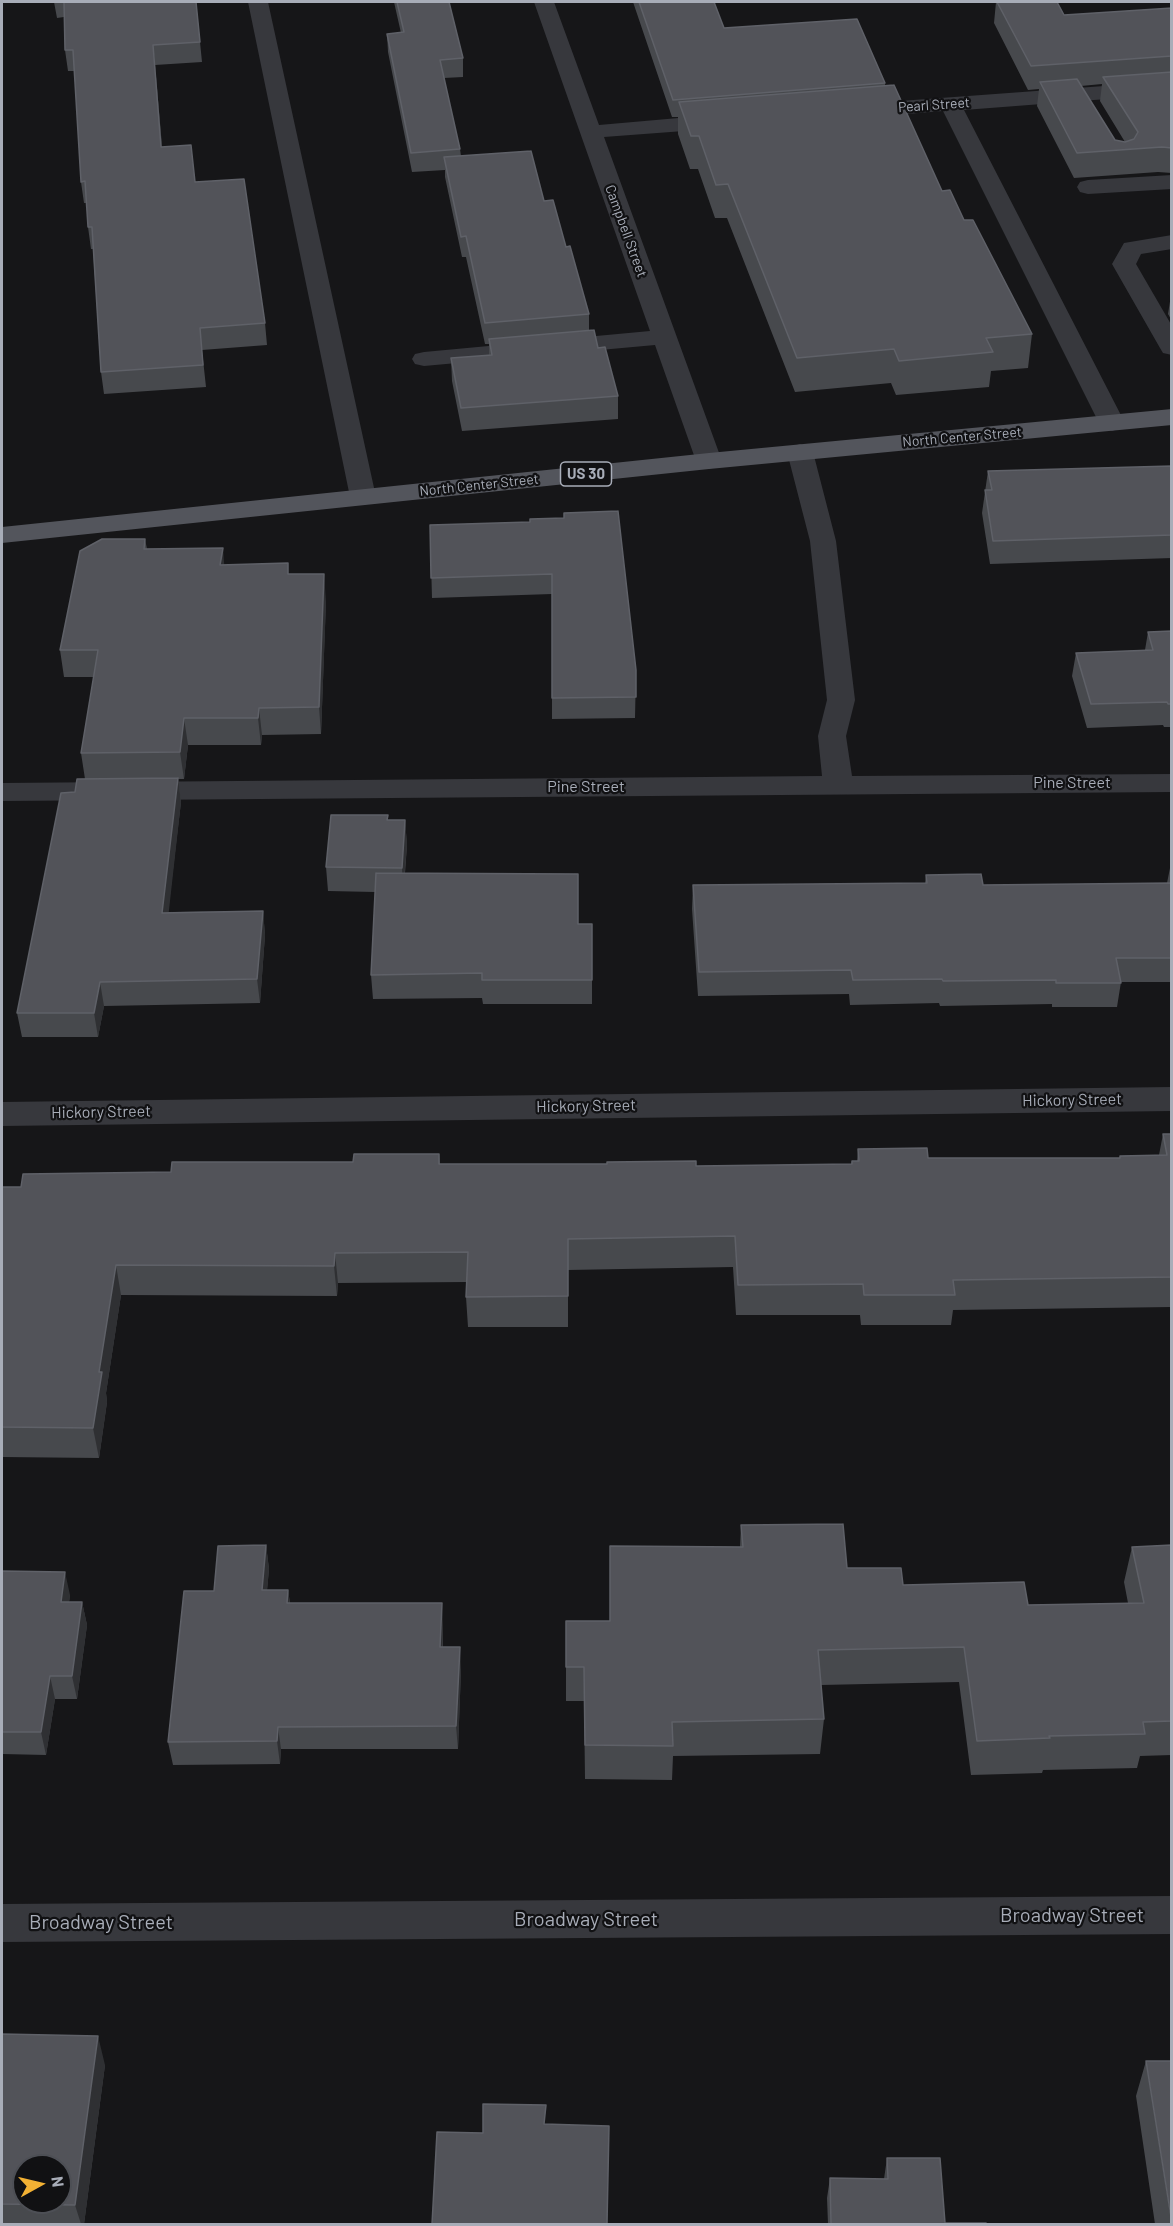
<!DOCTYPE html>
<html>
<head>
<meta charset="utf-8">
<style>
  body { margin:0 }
  #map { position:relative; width:1173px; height:2226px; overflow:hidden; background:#161618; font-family:Barlow,sans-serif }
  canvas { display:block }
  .frame { position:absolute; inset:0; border:3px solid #a8adb8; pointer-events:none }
  .north { position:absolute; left:12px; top:2154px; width:60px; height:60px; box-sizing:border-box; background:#111113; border:2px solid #4d4f55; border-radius:50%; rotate:82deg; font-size:16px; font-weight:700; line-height:24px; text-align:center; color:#a8adb8 }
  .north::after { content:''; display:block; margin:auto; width:21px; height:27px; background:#f2b134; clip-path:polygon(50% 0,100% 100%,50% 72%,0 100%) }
</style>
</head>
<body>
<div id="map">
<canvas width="1173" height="2226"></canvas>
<div class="frame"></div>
<div class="north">N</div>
</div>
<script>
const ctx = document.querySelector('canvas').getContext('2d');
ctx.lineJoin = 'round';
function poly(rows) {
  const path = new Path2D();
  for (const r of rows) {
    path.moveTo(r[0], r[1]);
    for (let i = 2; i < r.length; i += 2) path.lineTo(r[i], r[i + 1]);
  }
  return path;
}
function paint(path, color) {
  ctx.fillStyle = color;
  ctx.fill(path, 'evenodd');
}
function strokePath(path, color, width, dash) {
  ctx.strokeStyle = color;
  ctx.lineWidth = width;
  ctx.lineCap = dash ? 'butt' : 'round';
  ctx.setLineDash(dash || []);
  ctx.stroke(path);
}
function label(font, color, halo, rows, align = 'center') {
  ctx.font = font + ' Barlow,sans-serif';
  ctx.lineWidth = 4.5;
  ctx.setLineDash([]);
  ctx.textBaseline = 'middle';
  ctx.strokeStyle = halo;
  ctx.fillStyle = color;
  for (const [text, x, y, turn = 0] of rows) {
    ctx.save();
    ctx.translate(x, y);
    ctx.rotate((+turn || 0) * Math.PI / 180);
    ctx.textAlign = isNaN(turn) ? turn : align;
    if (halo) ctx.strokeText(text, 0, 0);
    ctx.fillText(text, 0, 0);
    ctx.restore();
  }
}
const minor = poly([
  [248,2,268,2,376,497,372,503,363,505,354,503,350,497,248,2],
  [534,2,554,2,599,125,724,114,732,116,735,121,732,126,724,128,604,137,722,461,718,466,709,469,700,466,696,461,655,345,424,366,415,364,412,359,415,354,424,352,650,331,534,2],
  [1172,81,1172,94,964,110,1125,423,1121,428,1112,431,1103,428,1099,423,943,111,859,118,851,116,848,111,851,106,859,104,1172,81],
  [1172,175,1172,189,1088,194,1080,192,1077,187,1080,182,1088,180,1172,175],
  [1172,235,1172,249,1141,254,1136,264,1172,326,1172,355,1163,353,1160,348,1112,264,1124,243,1172,235],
  [800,444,809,447,813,452,836,541,855,700,846,736,852,776,1172,774,1172,792,2,801,2,783,822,776,818,736,827,700,810,541,787,452,791,447,800,444],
  [1172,1087,1172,1111,2,1126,2,1102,1172,1087],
  [1172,1896,1172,1934,2,1942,2,1904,1172,1896]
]);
const major = poly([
  [1172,409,1172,425,709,469,2,543,2,527,709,453,1172,409]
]);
const wall = poly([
  [54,2,196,2,202,62,155,65,162,147,195,182,265,323,267,345,202,350,206,387,104,394,101,372,93,249,91,249,88,227,87,203,84,203,81,182,75,71,68,71,65,50,64,17,57,18],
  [394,2,449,2,463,58,463,77,444,78,460,149,461,156,544,201,566,247,589,314,589,330,598,348,618,396,618,419,462,431,452,381,451,358,489,356,489,344,485,344,466,257,462,257,445,177,445,170,412,172,388,52,387,34,401,33],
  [633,2,714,2,724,28,885,83,885,85,942,191,964,220,1032,334,1028,368,991,371,989,387,896,395,891,383,795,392,727,218,715,218,698,169,690,169,678,134,678,117,672,117],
  [996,2,1057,2,1064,15,1172,8,1172,173,1158,172,1074,178,1037,106,1039,89,1028,90,994,23],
  [1102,84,1100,101,1125,142,1115,140,1081,86],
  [1172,289,1172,321,1168,314],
  [1172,466,1172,558,990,564,982,513,988,471],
  [530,522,636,670,635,718,552,719,552,594,432,598,430,525],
  [145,539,147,549,224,565,289,574,326,601,321,734,262,735,261,745,188,745,184,779,178,779,181,802,168,912,263,911,265,935,260,1003,104,1006,98,1037,22,1037,17,1013,75,792,85,779,81,753,94,677,64,677,60,650],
  [1172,631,1172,727,1164,727,1163,725,1087,728,1072,676,1076,653,1145,650,1148,632],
  [388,815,388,820,405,820,407,845,405,873,578,924,592,924,592,1004,483,1004,482,998,373,999,371,975,375,892,328,891,326,867],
  [1172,858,1172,982,1121,982,1117,1007,1052,1007,1052,1004,940,1006,939,1003,850,1005,849,994,698,996,692,909,693,885,925,883,926,875,983,885,1167,883],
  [1163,1134,1172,1134,1172,1307,953,1310,951,1325,861,1325,860,1315,736,1315,733,1267,568,1270,568,1327,468,1327,466,1297,467,1282,338,1283,337,1296,121,1295,106,1393,107,1402,99,1458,2,1457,2,1187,21,1187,171,1172,353,1162,439,1154,440,1164,696,1166,851,1164,852,1161,857,1161,858,1149,928,1158,1120,1158,1120,1156,1159,1155],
  [741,1525,847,1568,903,1585,1028,1605,1128,1603,1124,1582,1132,1547,1172,1545,1172,1755,1140,1756,1137,1768,1043,1770,1042,1773,971,1775,959,1682,821,1685,824,1719,820,1754,673,1756,672,1780,585,1779,584,1701,566,1701,566,1621,609,1621,740,1547],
  [266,1545,269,1569,267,1590,288,1590,290,1603,443,1626,443,1647,461,1670,458,1749,281,1749,280,1764,173,1765,168,1742,214,1591],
  [2,1571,70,1595,69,1602,82,1602,87,1625,77,1699,55,1699,46,1755,2,1754],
  [2,2034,105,2065,84,2224,2,2224],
  [1146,2061,1172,2224,1155,2224,1136,2096],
  [887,2158,945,2223,987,2224,828,2224,827,2198,830,2178,884,2179]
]);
const shadedWall = poly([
  [153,45,155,65,164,168,161,147],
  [223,548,225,575,220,565],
  [324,574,326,601,321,734,319,707],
  [259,708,262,735,261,745,258,718],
  [184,718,188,745,184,779,180,752],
  [178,778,181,802,166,937,162,913],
  [405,820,407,845,403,892,402,868],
  [263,911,265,935,260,1003,257,979],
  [100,982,104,1006,98,1037,94,1013],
  [335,1253,338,1283,337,1296,334,1266],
  [116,1265,121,1295,106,1393,107,1402,99,1458,93,1428,99,1372],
  [266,1545,269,1569,265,1613,262,1590],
  [65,1572,70,1595,66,1626,61,1602],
  [288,1590,291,1613,287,1603],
  [82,1602,87,1625,77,1699,72,1676],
  [442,1603,443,1626,442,1670,440,1647],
  [460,1647,461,1670,458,1749,456,1726],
  [50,1676,55,1699,46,1755,41,1732],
  [278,1727,281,1749,280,1764,277,1741],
  [98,2036,105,2065,84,2224,81,2224,75,2205]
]);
const building = poly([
  [64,2,196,2,200,42,153,45,161,147,191,145,195,182,244,179,265,323,200,328,203,365,101,372,92,227,88,227,85,181,81,182,73,50,65,50,64,2],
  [397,2,449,2,463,58,440,60,460,149,411,153,387,34,404,32,397,2],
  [639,2,714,2,724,28,857,19,885,83,673,100,639,2],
  [997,2,1057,2,1064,15,1172,8,1172,56,1031,66,997,2],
  [1172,72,1172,148,1162,147,1077,153,1040,82,1077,79,1115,140,1125,142,1134,139,1138,132,1103,77,1172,72],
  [894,85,942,191,950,190,964,220,973,220,1032,334,986,338,993,352,899,361,894,349,797,358,728,184,716,185,699,136,691,136,679,102,894,85],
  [531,151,544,201,553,200,566,247,570,246,589,314,485,323,466,236,461,237,444,157,531,151],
  [594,330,598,348,605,347,618,396,461,408,451,358,492,355,489,339,594,330],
  [1172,466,1172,535,993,541,985,490,992,490,988,471,1172,466],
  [618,511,636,670,636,697,552,698,552,574,431,578,430,525,530,522,530,519,564,518,564,513,618,511],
  [102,539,145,539,144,549,223,548,220,565,288,563,288,574,324,574,319,707,259,708,258,718,184,718,180,752,81,753,98,650,60,650,80,551,102,539],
  [1172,631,1172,704,1168,704,1167,702,1091,704,1076,653,1153,650,1148,632,1172,631],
  [178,778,162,913,263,911,257,979,100,982,94,1013,17,1013,61,793,75,792,77,779,178,778],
  [331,815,388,815,387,820,405,820,402,868,326,867,331,815],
  [376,873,578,874,578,924,592,924,592,980,482,980,482,973,371,975,376,873],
  [981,874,983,885,1172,883,1172,958,1116,958,1121,983,1056,983,1056,980,943,981,942,979,853,980,851,970,699,972,693,885,927,883,926,875,981,874],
  [1163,1134,1172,1134,1172,1277,953,1280,955,1295,864,1295,863,1284,738,1285,735,1236,568,1239,568,1296,466,1297,468,1252,335,1253,334,1266,116,1265,99,1372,102,1372,93,1428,2,1427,2,1187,21,1187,23,1174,171,1172,172,1162,353,1162,354,1154,439,1154,439,1164,607,1164,607,1162,696,1161,696,1166,852,1164,852,1161,859,1161,858,1149,927,1148,928,1158,1120,1158,1120,1156,1167,1155,1163,1134],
  [843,1524,847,1568,901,1568,903,1585,1024,1582,1028,1605,1144,1603,1132,1547,1172,1545,1172,1721,1143,1722,1145,1734,1049,1736,1050,1738,977,1741,964,1647,818,1650,824,1719,672,1722,673,1746,585,1745,584,1667,566,1667,566,1621,610,1621,610,1546,743,1547,741,1525,843,1524],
  [266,1545,262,1590,288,1590,287,1603,442,1603,440,1647,460,1647,456,1726,278,1727,277,1741,168,1742,184,1591,214,1591,218,1546,266,1545],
  [2,1571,65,1572,61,1602,82,1602,72,1676,50,1676,41,1732,2,1732,2,1571],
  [2,2034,98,2036,75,2205,2,2204,2,2034],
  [24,2166,60,2166,60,2202,24,2202,24,2166],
  [1146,2061,1172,2061,1172,2223,1146,2061],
  [483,2104,546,2105,544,2124,609,2126,607,2224,432,2224,437,2132,483,2133,483,2104],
  [887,2158,940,2158,945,2223,986,2223,987,2224,831,2224,830,2178,888,2179,887,2158]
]);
const farStreetnames = [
  ["Pearl Street",934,105,-4],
  ["Campbell Street",626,231,70],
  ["North Center Street",962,437,-5],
  ["North Center Street",479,485,-6]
];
const shields = [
  [586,474,51]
];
const shieldNames = [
  ["US 30",586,474]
];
const streetNames = [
  ["Pine Street",1072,783],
  ["Pine Street",586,787],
  ["Hickory Street",1072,1100,-1],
  ["Hickory Street",586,1106,-1],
  ["Hickory Street",101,1112,-1]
];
const nearStreetnames = [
  ["Broadway Street",1072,1915],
  ["Broadway Street",586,1919],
  ["Broadway Street",101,1922]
];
paint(minor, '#37383d');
paint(major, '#53555c');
paint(wall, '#47494d');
paint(shadedWall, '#2f3033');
paint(building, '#525359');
strokePath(building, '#5f6168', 1.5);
label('14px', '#a8adb8', '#111113', farStreetnames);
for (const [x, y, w] of shields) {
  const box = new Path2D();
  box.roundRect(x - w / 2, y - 12, w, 24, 4.5);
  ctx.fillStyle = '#111113';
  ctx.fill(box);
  strokePath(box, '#a8adb8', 1.5);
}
label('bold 15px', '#a8adb8', null, shieldNames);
label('16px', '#a8adb8', '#111113', streetNames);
label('20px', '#a8adb8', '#111113', nearStreetnames);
</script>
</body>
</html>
